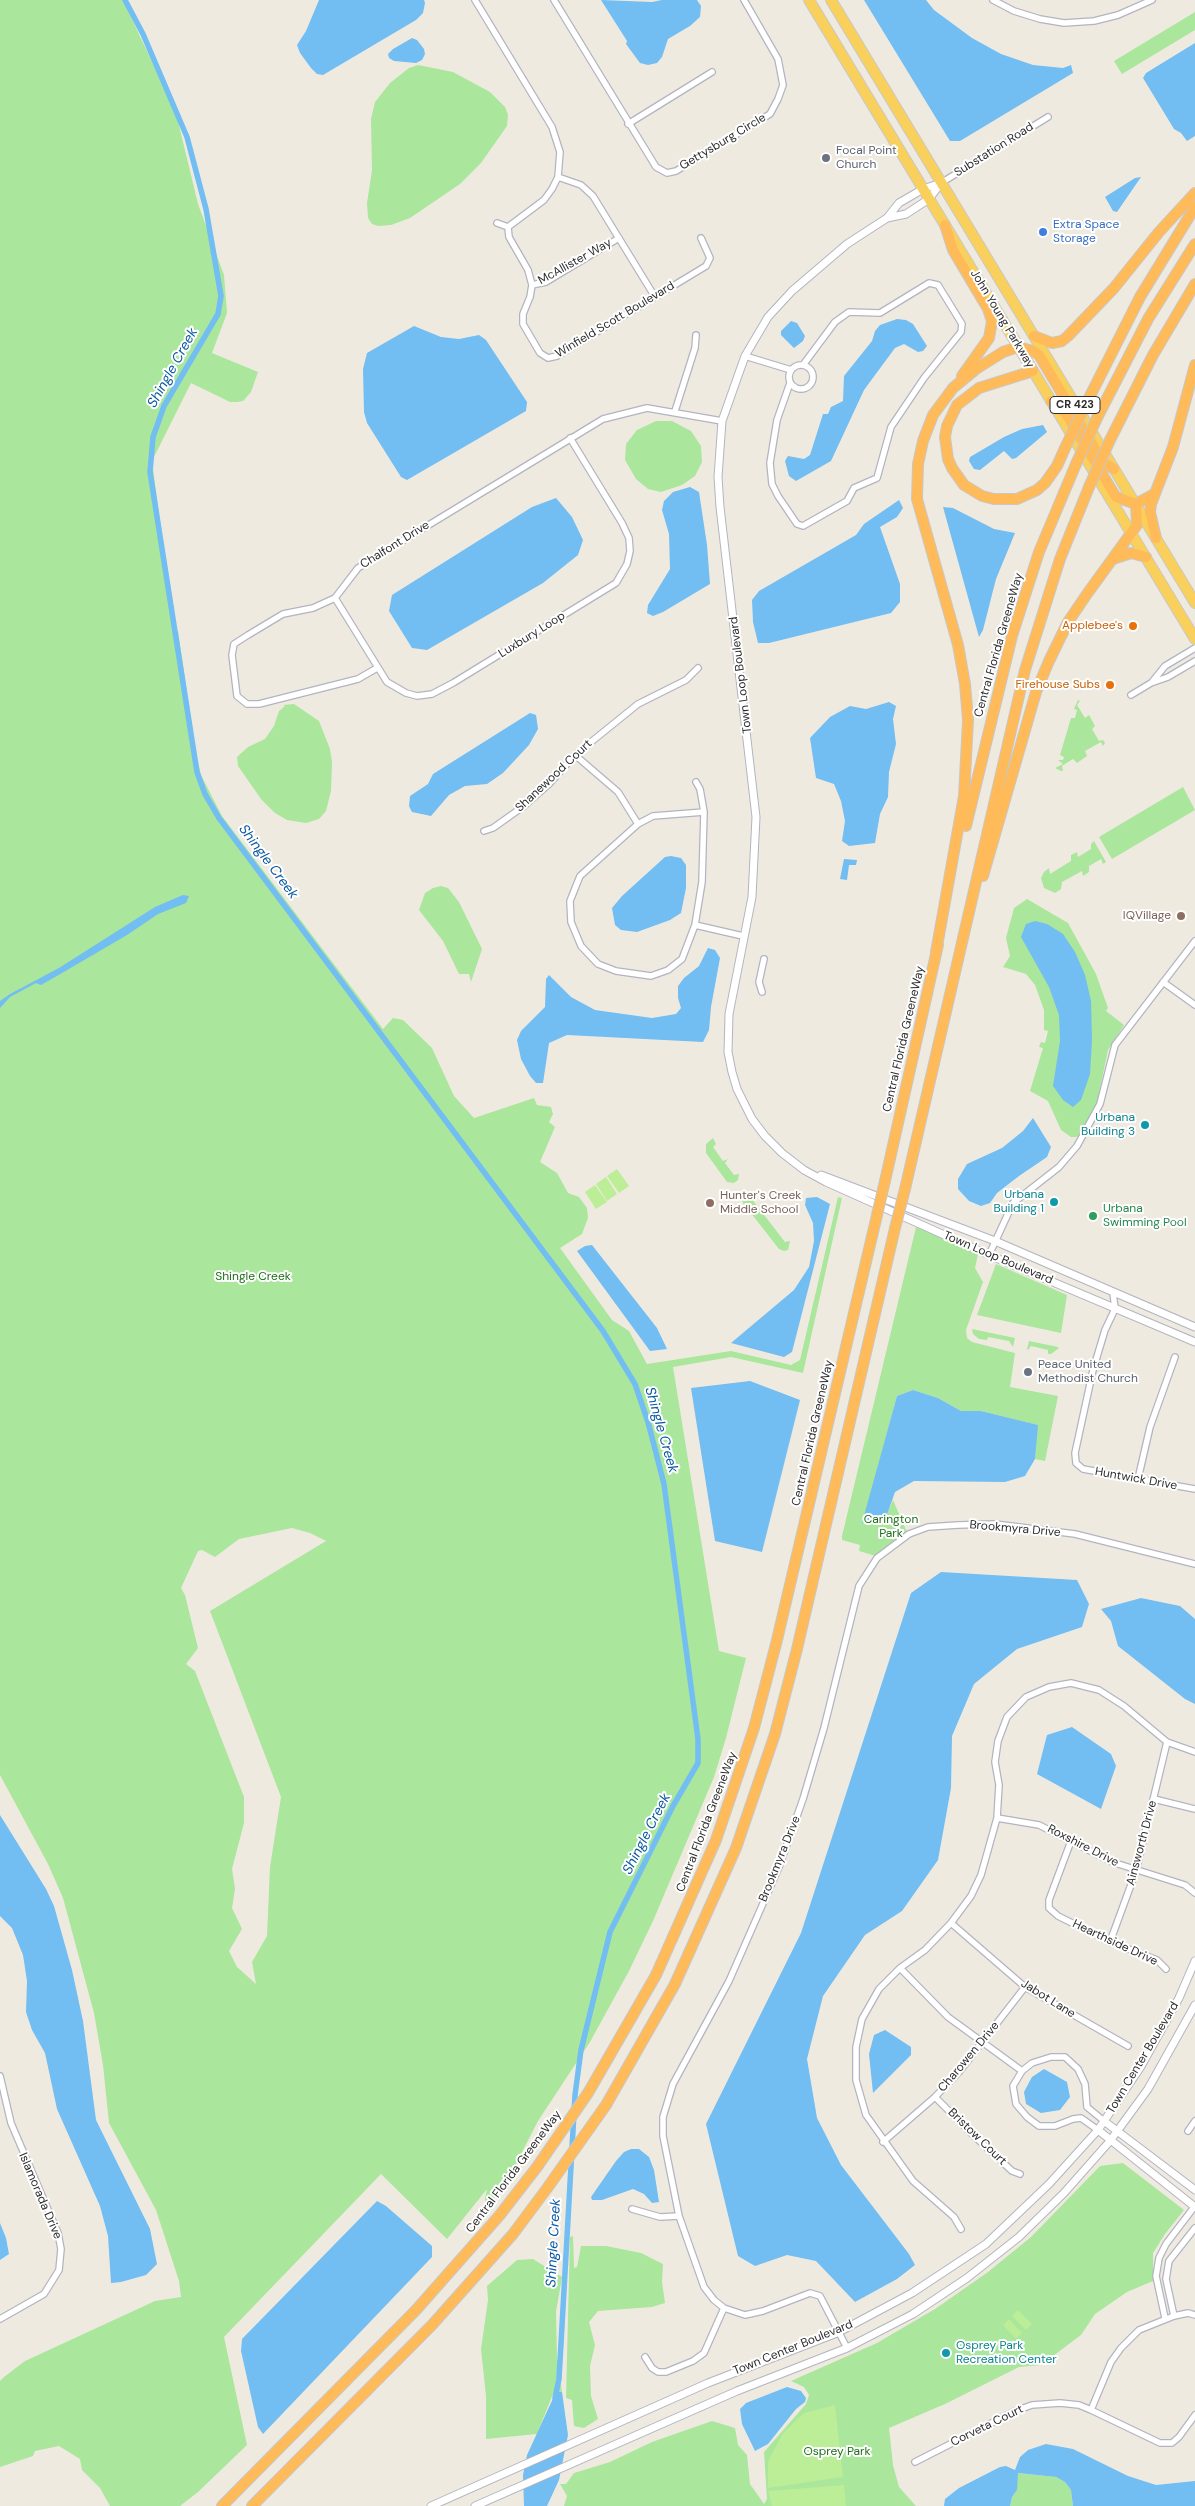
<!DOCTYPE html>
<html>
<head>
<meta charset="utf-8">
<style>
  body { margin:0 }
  canvas { display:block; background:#efeae0 }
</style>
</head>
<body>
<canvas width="1195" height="2506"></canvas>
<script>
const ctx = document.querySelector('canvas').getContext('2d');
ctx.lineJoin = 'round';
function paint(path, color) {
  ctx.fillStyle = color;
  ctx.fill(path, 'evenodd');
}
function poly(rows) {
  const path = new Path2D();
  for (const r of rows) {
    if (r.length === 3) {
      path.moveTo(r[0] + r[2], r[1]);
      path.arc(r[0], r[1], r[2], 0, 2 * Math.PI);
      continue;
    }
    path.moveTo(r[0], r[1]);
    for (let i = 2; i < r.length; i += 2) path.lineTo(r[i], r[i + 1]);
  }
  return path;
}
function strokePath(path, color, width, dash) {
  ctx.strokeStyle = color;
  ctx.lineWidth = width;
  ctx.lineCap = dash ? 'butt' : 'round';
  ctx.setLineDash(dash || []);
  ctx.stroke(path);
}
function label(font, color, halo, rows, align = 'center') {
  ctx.font = font + ' "DM Sans",sans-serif';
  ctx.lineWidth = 4;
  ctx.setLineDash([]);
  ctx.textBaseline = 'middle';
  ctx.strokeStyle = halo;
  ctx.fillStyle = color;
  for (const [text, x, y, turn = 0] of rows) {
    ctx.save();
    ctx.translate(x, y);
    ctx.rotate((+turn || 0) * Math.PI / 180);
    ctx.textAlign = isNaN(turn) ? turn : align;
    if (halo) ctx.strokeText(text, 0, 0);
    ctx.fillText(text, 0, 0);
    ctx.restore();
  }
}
const green = poly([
  [0,0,123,0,176,113,198,204,224,275,227,313,212,353,258,372,251,392,243,401,237,402,230,402,191,383,152,461,175,633,178,631,196,754,201,775,222,816,383,1029,393,1018,403,1020,432,1048,454,1096,474,1118,534,1098,537,1105,551,1107,553,1114,549,1122,555,1127,540,1162,557,1173,568,1193,579,1197,587,1208,588,1218,582,1234,560,1248,612,1320,629,1331,647,1364,731,1351,791,1365,800,1360,838,1197,842,1198,803,1373,731,1357,673,1367,719,1651,746,1658,726,1738,714,1777,653,1921,629,1971,590,2042,538,2121,520,2156,516,2170,487,2208,485,2199,487,2189,447,2239,381,2174,224,2337,247,2445,198,2492,180,2506,110,2506,100,2488,82,2470,80,2459,59,2446,35,2451,33,2456,0,2467,0,2381,4,2377,25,2361,155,2301,181,2297,179,2281,156,2210,109,2123,103,2065,94,2013,63,1898,48,1864,0,1775],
  [292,1528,310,1533,326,1541,210,1611,281,1797,270,1867,267,1936,252,1962,256,1984,237,1967,229,1951,242,1929,232,1908,235,1889,232,1869,244,1823,244,1797,195,1671,186,1664,198,1648,185,1595,181,1588,198,1551,202,1550,215,1557,239,1539],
  [1195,12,1195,30,1122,74,1114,61],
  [418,65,453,72,490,92,505,107,508,115,507,126,481,163,460,184,410,218,391,225,378,226,372,224,368,218,367,203,372,170,371,119,375,102,390,83,409,68],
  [656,421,672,421,691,431,701,446,702,462,695,476,682,485,661,492,648,489,636,479,625,460,626,444,637,430],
  [1078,700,1080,701,1077,705,1085,718,1089,715,1095,726,1092,729,1099,741,1103,740,1105,743,1103,746,1101,742,1085,751,1087,756,1077,763,1073,759,1068,762,1062,766,1063,771,1061,771,1055,768,1063,764,1058,760,1063,760,1064,757,1060,755,1071,718,1075,718,1077,710,1074,709],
  [294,704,319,721,330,749,332,762,331,791,326,811,319,819,306,823,287,820,275,813,261,799,238,766,237,757,248,747,265,739,274,726,279,711,285,706,283,705],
  [1183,787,1195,810,1112,859,1099,837],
  [1094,841,1106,862,1103,864,1101,859,1089,866,1089,872,1083,876,1082,871,1062,882,1061,889,1055,893,1044,888,1041,878,1044,872,1049,868,1050,874,1071,861,1071,855,1077,852,1078,857,1091,849,1091,844],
  [441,886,448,888,459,902,482,949,471,982,469,974,459,974,443,941,419,910,425,893,433,888],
  [1027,899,1068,923,1096,974,1108,1008,1106,1011,1124,1025,1108,1050,1097,1103,1079,1135,1076,1137,1071,1137,1061,1130,1048,1101,1030,1091,1043,1048,1039,1047,1041,1042,1045,1043,1048,1031,1044,1030,1044,1010,1035,985,1026,974,1003,967,1010,956,1006,938,1014,908],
  [713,1138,716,1144,713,1147,723,1161,728,1159,725,1163,734,1175,739,1174,738,1180,734,1183,727,1182,706,1153,706,1144],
  [748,1192,754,1194,751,1198,785,1242,790,1241,788,1250,784,1251,779,1249,743,1203,742,1197],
  [917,1223,979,1250,975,1268,983,1282,966,1330,967,1338,972,1342,1015,1353,1010,1387,1058,1396,1045,1461,1035,1459,1037,1425,981,1411,961,1411,938,1398,913,1390,897,1396,863,1522,888,1512,893,1500,907,1532,888,1545,876,1556,859,1551,860,1545,842,1540,842,1536],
  [996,1264,1067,1295,1061,1333,977,1315],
  [972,1329,1015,1338,1013,1347,1009,1341,988,1337,987,1340,979,1339,973,1334],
  [1029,1341,1058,1347,1059,1348,1051,1354,1048,1354,1048,1350,1031,1346,1028,1350,1027,1349],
  [1123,2163,1184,2210,1165,2234,1153,2253,1153,2281,1127,2292,1095,2314,1081,2335,1041,2365,1019,2367,945,2404,889,2428,893,2465,899,2487,916,2506,564,2506,567,2496,560,2484,566,2484,574,2473,610,2462,652,2442,712,2421,735,2428,738,2445,747,2455,750,2484,764,2504,767,2499,764,2452,806,2404,809,2395,804,2387,791,2381,877,2343,935,2309,988,2272,1031,2237,1100,2166],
  [573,2236,574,2268,577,2267,581,2246,606,2246,641,2253,663,2264,662,2282,665,2303,652,2307,598,2311,589,2322,595,2345,590,2366,591,2396,598,2419,584,2428,574,2426,572,2400,566,2398,570,2237],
  [533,2259,562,2277,556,2312,557,2359,562,2392,553,2394,537,2434,486,2439,486,2396,481,2349,488,2300,487,2286,517,2260],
  [1017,2473,1056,2477,1065,2482,1071,2490,1073,2506,1010,2506,1012,2497,1017,2490]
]);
const pitch = poly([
  [617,1169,629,1186,619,1193,607,1176],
  [606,1177,617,1194,607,1201,596,1184],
  [595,1185,607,1202,596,1209,585,1192],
  [1018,2310,1032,2324,1026,2330,1012,2316],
  [1009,2319,1022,2333,1016,2339,1003,2325],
  [835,2405,843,2477,768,2488,768,2461,783,2433,804,2413],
  [844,2485,846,2506,772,2506,768,2491]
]);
const water = poly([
  [319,0,424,0,425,3,423,13,416,20,323,75,317,74,311,68,300,53,297,45,306,31],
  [601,0,652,2,662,0,697,0,701,6,700,17,690,26,668,39,662,57,657,63,648,65,640,63,626,44,627,41],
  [864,0,926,0,934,10,972,38,1001,54,1033,65,1063,68,1071,65,1073,73,960,141,950,141],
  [412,38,417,40,424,49,425,54,422,60,416,63,394,61,389,58,388,54,393,49],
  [1195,43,1195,136,1187,141,1181,133,1174,129,1143,78,1146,73],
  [1141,177,1117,212,1113,211,1105,197,1135,178],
  [897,319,906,320,913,324,927,346,923,351,918,352,904,344,895,348,864,390,831,461,796,481,789,476,785,461,788,456,804,459,810,455,823,414,828,414,831,407,843,401,844,376,872,341,875,331,880,325],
  [791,321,797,323,805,336,803,341,794,348,781,335,781,331],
  [414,326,441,337,459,339,479,335,486,340,527,402,526,411,407,480,401,477,367,423,364,412,363,369,367,353],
  [1043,425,1047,432,1016,458,1012,459,1004,451,980,470,974,469,969,461,970,457,1004,437,1022,429],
  [690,487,699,492,707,545,710,584,663,612,653,616,647,613,648,605,670,569,669,534,662,510,664,501,673,492],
  [556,498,572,517,583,540,578,555,543,583,427,650,412,648,389,611,392,595,532,507],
  [899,500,903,508,897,517,880,527,900,584,900,602,891,613,769,643,758,643,753,622,752,600,759,591,856,535,864,524],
  [943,507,953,508,994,529,1015,533,996,579,983,630,979,637],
  [889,702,896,706,893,719,896,744,889,772,888,797,880,814,875,843,849,846,842,841,845,821,841,801,834,784,816,778,810,738,830,717,850,706,866,709],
  [530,713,536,715,538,729,529,745,503,773,487,784,465,786,449,795,431,816,412,812,409,806,410,796,428,784,433,774],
  [671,856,681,858,686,865,686,888,681,913,670,920,637,932,621,930,615,925,612,908,622,896,665,857],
  [844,859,857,860,856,865,849,865,847,880,840,879],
  [183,895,189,896,186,903,158,914,127,935,62,973,41,985,36,983,10,997,0,1008,0,1001,10,994,59,968,155,907],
  [1035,921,1047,924,1063,934,1075,952,1085,975,1091,1001,1092,1040,1090,1074,1081,1100,1073,1107,1063,1100,1053,1086,1060,1041,1059,1015,1049,987,1021,937,1026,924],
  [708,948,715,950,720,958,711,1007,709,1030,703,1042,567,1035,549,1043,543,1083,536,1083,530,1076,521,1059,517,1040,521,1031,545,1007,546,979,549,975,571,997,595,1010,652,1018,676,1014,681,1008,678,998,678,986,684,978,699,966],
  [1033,1118,1051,1147,1047,1157,1019,1176,997,1193,990,1203,981,1206,969,1201,958,1189,958,1179,967,1164,1002,1148,1023,1131],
  [817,1197,830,1204,792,1352,784,1357,731,1343,794,1290,809,1267,814,1241,813,1223,805,1205,806,1198],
  [592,1245,657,1328,667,1349,650,1351,577,1251,585,1246],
  [750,1381,800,1400,762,1552,715,1541,691,1388],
  [913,1390,938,1398,961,1411,981,1411,1038,1425,1035,1459,1025,1476,1005,1482,914,1481,895,1492,888,1512,877,1524,862,1523,897,1396],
  [941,1572,1077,1580,1089,1604,1082,1627,1017,1649,974,1684,952,1736,951,1788,938,1860,902,1911,865,1935,823,1996,807,2059,817,2118,841,2165,909,2254,915,2265,897,2279,855,2302,816,2261,787,2255,755,2266,738,2256,706,2124,801,1933,911,1593],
  [1141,1598,1180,1606,1195,1619,1195,1704,1185,1699,1118,1646,1111,1621,1101,1609],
  [1072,1727,1111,1754,1116,1766,1101,1809,1037,1774,1047,1735],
  [0,1815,46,1889,54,1906,72,1970,83,2021,96,2120,150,2229,157,2264,146,2275,121,2282,111,2283,108,2236,100,2206,57,2109,45,2053,32,2030,26,2012,27,1981,23,1955,12,1928,0,1916],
  [885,2030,911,2047,911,2055,873,2093,869,2054,874,2035],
  [1044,2069,1067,2082,1070,2097,1060,2110,1041,2113,1026,2104,1024,2092,1032,2077],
  [631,2149,639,2149,649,2157,654,2170,659,2202,652,2203,644,2194,633,2189,602,2200,592,2200,591,2197,616,2161,624,2152],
  [377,2201,386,2206,432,2246,432,2257,263,2434,258,2427,241,2351,242,2339],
  [0,2223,6,2238,9,2254,0,2260],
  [787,2387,801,2391,806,2398,805,2402,796,2409,768,2444,755,2451,742,2424,740,2409,746,2403],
  [556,2392,562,2392,568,2435,559,2480,547,2506,524,2506,523,2475,527,2455],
  [1046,2444,1073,2449,1128,2476,1156,2485,1195,2481,1195,2506,1073,2506,1071,2490,1065,2482,1056,2477,1018,2473,1017,2490,1012,2497,1010,2506,944,2506,945,2499,959,2488,1000,2467,1006,2466,1015,2470,1020,2457,1028,2450]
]);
const canal = poly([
  [125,0,143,34,187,137,206,209,221,296,218,314,164,406,153,437,150,472,197,772,205,794,219,818,603,1331,635,1384,648,1422,664,1484,698,1739,698,1763,673,1806,610,1932,581,2050,575,2095,559,2379,555,2398]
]);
const minor = poly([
  [475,0,552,127,560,152,558,177,552,189,544,200,508,227,509,237,528,270,532,285,530,297,523,314,523,324,540,353,548,358,557,356,706,266,710,258,701,238],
  [554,0,656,167,667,173,676,171,770,114,778,99,783,85,778,59,744,0],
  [993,0,1014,11,1040,19,1064,23,1094,21,1118,15,1152,0],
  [628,124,712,72],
  [558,177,581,185,593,196,655,297],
  [941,183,1048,117],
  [497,223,508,227],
  [532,285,546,282,619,238],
  [745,356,791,370],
  [801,377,12],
  [790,383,777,420,770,463,772,484,778,496,797,524,803,526,847,501,854,488,877,478,891,427,924,378,961,332,962,324,938,285,929,283,880,313,849,312,835,322,803,365],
  [675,411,695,348,696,335],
  [335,598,387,682,406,693,417,696,432,694,453,683,616,583,627,564,630,551,629,538,622,523,570,438],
  [377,668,358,679,259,704,247,704,237,696,232,655,234,644,248,635,283,614,313,608,335,598,358,568,603,419,647,408,722,421],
  [1152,682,1165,666,1195,648],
  [1131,695,1151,683,1168,677,1195,661],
  [575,755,618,792,638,824],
  [696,782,700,789,704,812,702,882,695,925,682,959,668,970,651,976,616,971,598,964,581,946,571,922,570,901,580,876,638,824,653,816,704,812],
  [484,831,493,828,524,806,549,784,575,755,638,704,686,680,698,668],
  [695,925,743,936],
  [1163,982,1195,1005],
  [762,992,759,982,764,959],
  [989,1255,1013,1203,1059,1167,1077,1146,1100,1104,1115,1045,1195,941],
  [1113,1292,1115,1309,1105,1330,1093,1370,1075,1453,1076,1463,1083,1469,1195,1489],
  [1138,1479,1150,1427,1175,1357],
  [1154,1799,1195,1809],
  [997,1818,1039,1825,1112,1862,1185,1885,1195,1893],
  [1071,1841,1049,1900,1049,1908,1058,1916,1110,1942,1157,1960,1166,1969],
  [951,1923,1025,1987,1128,2046],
  [1110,1942,1136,1871,1167,1742],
  [900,1968,948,2017,1022,2071],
  [0,2076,11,2123,58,2233,61,2249,59,2270,44,2294,0,2319],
  [935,2097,970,2132,1012,2171,1020,2174],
  [1098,2130,1081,2118,1073,2119,1055,2126,1039,2126,1027,2117,1016,2104,1013,2086,1022,2071,1032,2063,1051,2057,1065,2057,1078,2069,1085,2084,1087,2107,1104,2121],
  [1188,2131,1195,2121],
  [883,2142,935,2097,959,2072,1025,1987],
  [632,2209,660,2217,679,2216],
  [961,2229,954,2217,913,2181,866,2115,856,2080,856,2047,862,2019,879,1989,900,1968,925,1950,951,1923,971,1896,981,1875,997,1818,999,1785,995,1762,998,1741,1007,1717,1026,1697,1049,1687,1071,1683,1099,1690,1124,1706,1167,1742,1195,1752],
  [1195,2315,1188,2313,1174,2316,1139,2330,1121,2348,1111,2362,1091,2410,1160,2443,1172,2443,1179,2437,1195,2415],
  [1174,2316,1166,2279,1169,2261,1195,2228],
  [1165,2318,1156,2276,1159,2258,1166,2244,1195,2206],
  [847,2348,820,2296,810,2293,763,2311,745,2315,724,2308,714,2300,704,2287,679,2216,663,2136,663,2117,673,2084,729,1981,779,1867,803,1799,824,1728,859,1586,877,1558,909,1534,928,1527,958,1525,995,1524,1075,1534,1195,1564],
  [645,2357,652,2368,658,2372,666,2372,693,2361,704,2353,724,2308],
  [915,2462,1015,2411,1032,2405,1060,2403,1079,2405,1091,2410]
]);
const tertiary = poly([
  [941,183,923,189,899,203,887,218,847,244,792,291,768,317,745,356,722,421,718,477,720,507,756,817,752,897,729,1014,728,1052,732,1072,737,1089,752,1119,765,1136,782,1153,804,1170,826,1182,989,1255,1195,1342],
  [887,218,906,214,929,199,941,183],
  [821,1175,995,1241,1195,1327],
  [1104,2121,1195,2190],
  [1098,2130,1195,2207],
  [431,2506,708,2383,837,2333,912,2293,986,2244,1049,2184,1098,2130,1140,2068,1179,1998,1195,1961],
  [475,2506,737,2391,847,2348,913,2314,967,2278,1019,2237,1064,2193,1110,2141,1148,2089,1195,2005]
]);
const trunk = poly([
  [809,0,1195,639],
  [831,0,1195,603]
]);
const motorway = poly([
  [945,225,953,250,988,309,992,321,989,338,962,376],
  [1034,336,1052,343,1062,341,1068,336,1114,288,1159,232,1195,193],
  [1033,371,979,388,957,405,947,426,945,437,948,459,952,468,964,485,982,496,994,499,1017,499,1037,490,1045,483,1057,466,1065,448],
  [1051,401,1066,414,1116,497,1136,504,1154,494],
  [1087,402,1140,297,1195,207],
  [1097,418,1148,319,1195,244],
  [1110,440,1153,355,1195,284],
  [1156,538,1150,512,1151,504,1173,447,1195,365],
  [1113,559,1131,553,1146,557],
  [966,826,1012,636,1039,552,1076,464],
  [983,876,1036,692,1049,661,1068,622,1087,594,1137,525,1136,504],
  [936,952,964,796,968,720,965,684,958,645,917,499,918,464,923,441,933,415,953,388,976,369,1003,352,1018,347,1033,351,1039,355,1103,462,1114,469],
  [885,1181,938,945],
  [905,1189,1025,670,1060,559,1089,487],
  [222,2506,416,2310,499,2216,537,2167,588,2093,656,1975,716,1840,754,1728,776,1644,877,1215],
  [252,2506,432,2325,513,2234,548,2187,606,2105,675,1984,736,1848,775,1734,797,1649,895,1228]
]);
const motorwayBridge = poly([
  [1065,448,1087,402],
  [1076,464,1097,418],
  [1089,487,1110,440],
  [877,1215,885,1181],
  [895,1228,905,1189]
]);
const markers = [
  [826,158,5,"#6b7280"],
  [1043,232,5,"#3f7fe0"],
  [1133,626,5,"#e8710a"],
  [1110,685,5,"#e8710a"],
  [1181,916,5,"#8d6e63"],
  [1145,1125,5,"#0f9aa8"],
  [1054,1202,5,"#0f9aa8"],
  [710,1203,5,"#8d6e63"],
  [1093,1216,5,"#2e9e5b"],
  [1028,1372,5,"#6b7280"],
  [946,2353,5,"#0f9aa8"]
];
const shields = [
  [1075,405,50]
];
const shieldNames = [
  ["CR 423",1075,405]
];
const streetNames = [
  ["Gettysburg Circle",723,142,-31],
  ["Substation Road",994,150,-32],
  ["McAllister Way",575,262,-29],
  ["John Young Parkway",1002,319,59],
  ["Winfield Scott Boulevard",615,320,-31],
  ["Chalfont Drive",395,545,-32],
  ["Luxbury Loop",532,635,-32],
  ["Central Florida GreeneWay",999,645,-74],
  ["Town Loop Boulevard",741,675,-97],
  ["Shanewood Court",554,776,-43],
  ["Central Florida GreeneWay",904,1039,-77],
  ["Town Loop Boulevard",998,1258,23],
  ["Central Florida GreeneWay",813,1433,-77],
  ["Huntwick Drive",1136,1479,10],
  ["Brookmyra Drive",1015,1529,5],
  ["Central Florida GreeneWay",707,1822,-69],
  ["Ainsworth Drive",1142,1843,-75],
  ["Roxshire Drive",1083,1846,27],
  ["Brookmyra Drive",780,1859,-68],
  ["Hearthside Drive",1115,1943,25],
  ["Jabot Lane",1048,1999,32],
  ["Charowen Drive",969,2057,-50],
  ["Town Center Boulevard",1143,2058,-59],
  ["Bristow Court",977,2137,44],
  ["Central Florida GreeneWay",514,2172,-53],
  ["Islamorada Drive",40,2196,67],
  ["Town Center Boulevard",793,2348,-22],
  ["Corveta Court",987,2426,-26]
];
const worshipNames = [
  ["Focal Point",836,151],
  ["Church",836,165],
  ["Peace United",1038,1365],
  ["Methodist Church",1038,1379]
];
const shopNames = [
  ["Extra Space",1053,225],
  ["Storage",1053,239]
];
const foodNames = [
  ["Applebee's",1123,626],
  ["Firehouse Subs",1100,685]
];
const educationNames = [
  ["IQVillage",1171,916],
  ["Hunter's Creek",720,1196,"left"],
  ["Middle School",720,1210,"left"]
];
const cultureNames = [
  ["Urbana",1135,1118],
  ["Building 3",1135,1132],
  ["Urbana",1044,1195],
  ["Building 1",1044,1209],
  ["Osprey Park",956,2346,"left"],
  ["Recreation Center",956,2360,"left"]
];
const leisureNames = [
  ["Urbana",1103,1209],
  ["Swimming Pool",1103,1223]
];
const parkNames = [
  ["Shingle Creek",253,1277],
  ["Carington",891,1520],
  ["Park",891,1534],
  ["Osprey Park",837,2452]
];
const waterNames = [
  ["Shingle Creek",173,368,-61],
  ["Shingle Creek",268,862,53],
  ["Shingle Creek",661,1430,74],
  ["Shingle Creek",647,1834,-63],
  ["Shingle Creek",554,2243,-87]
];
paint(green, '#aae69c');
paint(pitch, '#bced97');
paint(water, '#72bdf2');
strokePath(canal, '#72bdf2', 5.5);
strokePath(minor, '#b3b4c1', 8);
strokePath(tertiary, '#b3b4c1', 9);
strokePath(trunk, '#c8c8c8', 12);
strokePath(motorway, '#c8c8c8', 12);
strokePath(minor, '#fff', 5.5);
strokePath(tertiary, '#fff', 7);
strokePath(trunk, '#fad05c', 10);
strokePath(motorway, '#ffba5a', 10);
strokePath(motorwayBridge, '#c8c8c8', 12, []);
strokePath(motorwayBridge, '#ffba5a', 10);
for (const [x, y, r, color] of markers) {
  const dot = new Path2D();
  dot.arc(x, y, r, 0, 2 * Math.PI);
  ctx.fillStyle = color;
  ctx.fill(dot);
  strokePath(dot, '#fff', 2);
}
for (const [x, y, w] of shields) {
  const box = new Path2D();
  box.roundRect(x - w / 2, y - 8.5, w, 17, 4);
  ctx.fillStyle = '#fff';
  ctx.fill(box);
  strokePath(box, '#2d2d2d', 1);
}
label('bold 11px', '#2d2d2d', null, shieldNames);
label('12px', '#2d2d2d', '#fff', streetNames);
label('12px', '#5b616d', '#fff', worshipNames, 'left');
label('12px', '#366cbe', '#fff', shopNames, 'left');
label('12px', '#c56008', '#fff', foodNames, 'right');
label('12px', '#785e54', '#fff', educationNames, 'right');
label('12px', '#0d838f', '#fff', cultureNames, 'right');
label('12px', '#27864d', '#fff', leisureNames, 'left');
label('12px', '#1e6e19', '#fff', parkNames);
label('italic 14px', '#0a59a4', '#fff', waterNames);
</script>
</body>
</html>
